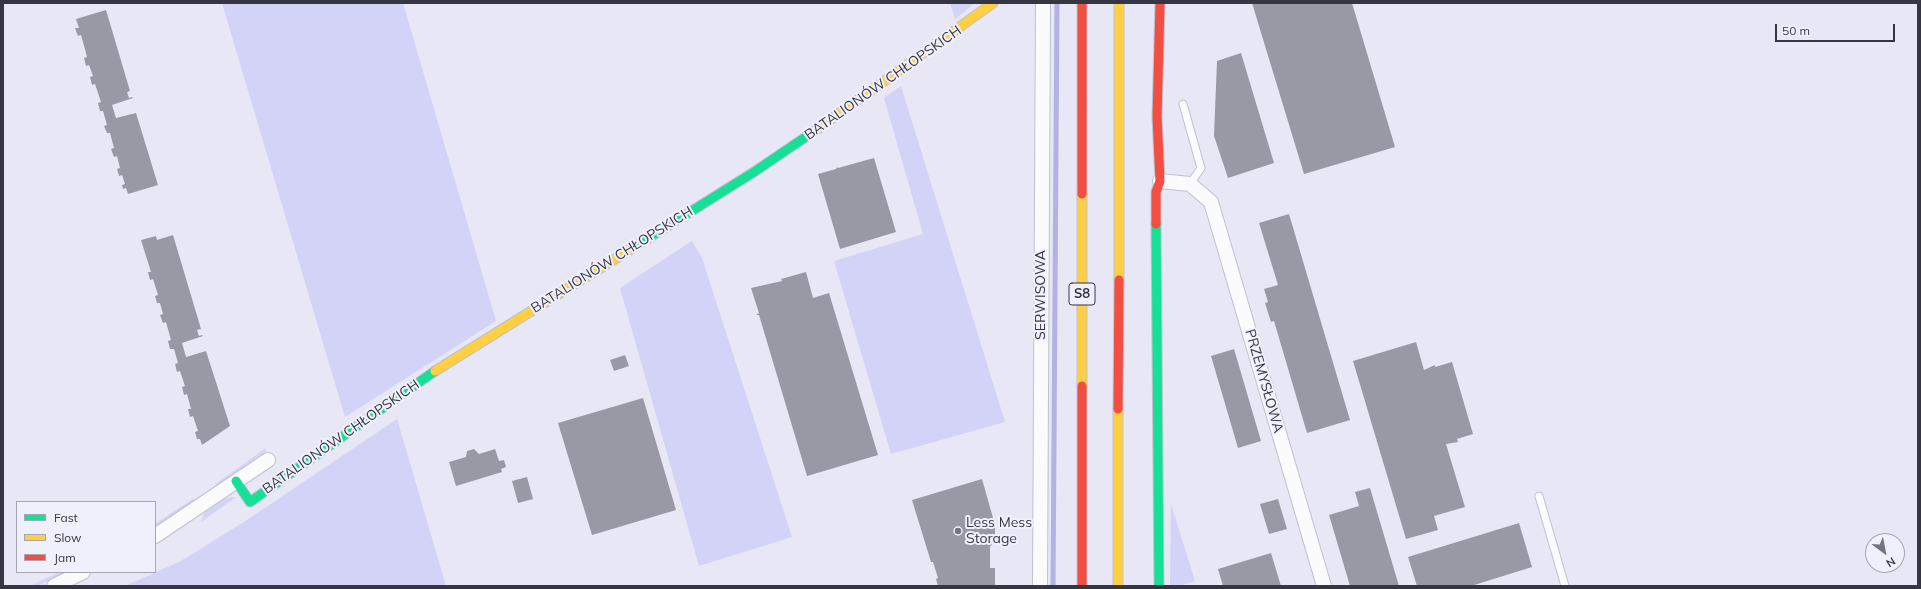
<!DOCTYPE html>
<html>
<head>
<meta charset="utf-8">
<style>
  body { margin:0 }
  #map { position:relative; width:1921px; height:589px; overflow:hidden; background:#e7e7f6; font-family:Mulish,sans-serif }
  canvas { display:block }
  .frame { position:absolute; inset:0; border:4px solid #363642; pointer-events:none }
  .legend { position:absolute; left:16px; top:501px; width:140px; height:72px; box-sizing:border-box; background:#f0f0fd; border:1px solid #a6a6b2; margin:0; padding:5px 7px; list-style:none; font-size:12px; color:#363642 }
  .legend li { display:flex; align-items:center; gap:8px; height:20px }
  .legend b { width:20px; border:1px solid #a6a6b2 }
  .north { position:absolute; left:1865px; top:533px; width:40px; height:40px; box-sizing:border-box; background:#f0f0fd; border:1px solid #a6a6b2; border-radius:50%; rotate:148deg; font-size:11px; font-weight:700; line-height:16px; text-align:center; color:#363642 }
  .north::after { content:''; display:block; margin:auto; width:14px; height:18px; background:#747481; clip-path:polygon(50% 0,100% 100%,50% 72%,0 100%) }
  .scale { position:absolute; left:1775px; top:24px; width:120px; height:18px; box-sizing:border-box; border:2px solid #363642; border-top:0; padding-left:5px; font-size:12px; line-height:14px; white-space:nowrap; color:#363642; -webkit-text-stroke:3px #f0f0fd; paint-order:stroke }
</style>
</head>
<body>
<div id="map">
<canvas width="1921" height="589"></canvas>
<div class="frame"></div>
<ul class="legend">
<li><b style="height:5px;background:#16e098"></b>Fast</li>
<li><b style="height:5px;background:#ffcf43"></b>Slow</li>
<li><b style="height:5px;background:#f24e42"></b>Jam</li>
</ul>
<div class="north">N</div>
<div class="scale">50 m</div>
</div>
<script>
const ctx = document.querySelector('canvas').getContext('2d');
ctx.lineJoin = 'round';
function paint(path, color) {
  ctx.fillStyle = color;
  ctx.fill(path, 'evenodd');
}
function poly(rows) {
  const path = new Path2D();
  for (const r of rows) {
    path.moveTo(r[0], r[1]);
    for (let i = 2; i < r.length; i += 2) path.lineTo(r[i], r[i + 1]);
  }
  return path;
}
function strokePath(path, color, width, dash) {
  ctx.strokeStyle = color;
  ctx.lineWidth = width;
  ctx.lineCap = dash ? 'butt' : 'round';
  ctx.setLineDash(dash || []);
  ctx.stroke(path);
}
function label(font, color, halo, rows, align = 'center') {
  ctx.font = font + ' Mulish,sans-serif';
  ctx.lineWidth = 4;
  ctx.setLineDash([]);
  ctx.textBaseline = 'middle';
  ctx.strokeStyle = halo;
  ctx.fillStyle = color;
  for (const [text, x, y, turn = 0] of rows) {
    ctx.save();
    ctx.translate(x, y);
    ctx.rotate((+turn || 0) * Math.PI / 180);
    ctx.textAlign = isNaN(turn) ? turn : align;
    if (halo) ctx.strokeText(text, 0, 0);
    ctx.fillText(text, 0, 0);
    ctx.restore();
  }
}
const green = poly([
  [222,3,403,3,496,321,345,417],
  [950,3,975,3,955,19],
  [901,86,1005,422,891,454,834,261,923,234,884,98],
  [692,241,702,258,792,537,699,566,620,288],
  [397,419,446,586,125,586,179,562,247,520],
  [266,448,266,451,220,483,214,485],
  [231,497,236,497,201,522,204,513,224,499],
  [194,498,191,504,155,528,155,524],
  [1171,504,1195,581,1179,586,1170,586],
  [59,572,66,572,37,586,30,586]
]);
const stream = poly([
  [1053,586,1057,3]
]);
const building = poly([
  [1252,3,1352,3,1395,147,1304,174],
  [106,10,130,91,127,92,129,98,132,97,133,98,112,105,116,118,136,113,158,185,128,194,126,188,123,189,122,185,125,184,122,175,119,176,117,169,120,168,117,156,114,157,111,149,114,148,110,133,107,133,104,126,107,125,103,111,100,111,98,103,101,102,95,84,92,85,90,77,93,76,89,65,86,66,84,58,87,57,86,53,81,35,78,36,75,28,79,28,76,19],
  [1241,53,1274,163,1228,178,1214,136,1217,61],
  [874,158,896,232,840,249,818,174,836,169,837,167,838,168],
  [1289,214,1350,420,1307,433,1274,321,1271,322,1265,303,1268,302,1264,289,1278,285,1259,223],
  [173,235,201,329,197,330,199,336,202,335,203,336,182,343,186,357,206,351,230,426,202,445,200,439,197,439,195,432,198,431,193,416,190,417,188,409,191,409,187,394,184,395,182,387,185,386,180,371,177,372,175,364,178,363,174,349,170,349,168,341,171,340,166,322,163,323,160,315,163,314,160,303,157,303,155,296,158,295,153,279,150,280,148,272,151,272,141,240,156,236,157,240],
  [806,272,813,298,829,293,878,455,807,476,759,315,756,315,759,313,751,288,782,281,781,279],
  [1416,342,1424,370,1435,365,1435,367,1452,362,1473,434,1457,439,1458,442,1446,444,1465,507,1434,516,1438,530,1406,539,1353,361],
  [1234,349,1261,441,1238,448,1211,356],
  [625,355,629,366,614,371,610,360],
  [643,398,676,510,592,535,558,423],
  [474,449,479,454,495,449,499,461,504,460,506,467,501,469,502,472,456,486,449,462,466,457,467,451],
  [527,477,533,499,518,503,512,481],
  [982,479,995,525,995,536,989,538,992,545,990,546,990,568,995,568,995,586,938,586,936,579,938,578,933,562,931,562,912,500],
  [1370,488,1399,586,1350,586,1332,525,1329,515,1359,506,1355,492],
  [1278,499,1287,529,1269,534,1260,504],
  [1519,523,1532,567,1471,586,1417,586,1408,557],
  [1271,553,1281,586,1223,586,1218,569]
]);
const lane = poly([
  [1183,104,1201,168,1190,184],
  [1539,496,1565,586]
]);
const street = poly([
  [1160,181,1190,184,1211,202,1324,586],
  [155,536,268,460],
  [54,586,83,572],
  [1040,586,1043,3]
]);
const fast = poly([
  [1156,224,1159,586],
  [631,249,754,172,816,130],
  [236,481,250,502,435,371]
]);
const slow = poly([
  [816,130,993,3],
  [1082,194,1082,386],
  [1119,280,1119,3],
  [435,371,631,249],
  [1118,586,1118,409]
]);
const jam = poly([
  [1082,3,1082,194],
  [1156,224,1156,192,1160,181,1157,117,1160,3],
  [1082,386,1082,586],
  [1118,409,1119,280]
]);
const markers = [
  [958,531,4,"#747481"]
];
const shields = [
  [1082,294,26]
];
const shieldNames = [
  ["S8",1082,294]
];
const streetNames = [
  ["BATALIONÓW CHŁOPSKICH",883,83,-35],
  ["BATALIONÓW CHŁOPSKICH",612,260,-32],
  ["SERWISOWA",1041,295,-90],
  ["PRZEMYSŁOWA",1264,381,74],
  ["BATALIONÓW CHŁOPSKICH",341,437,-35]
];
const poiNames = [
  ["Less Mess",966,523],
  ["Storage",966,539]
];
paint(green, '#d3d2f7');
strokePath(stream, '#b4b2e2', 5);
paint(building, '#9999a5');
strokePath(lane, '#c1c1cd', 9);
strokePath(street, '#c1c1cd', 16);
strokePath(fast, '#c1c1cd', 11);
strokePath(slow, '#c1c1cd', 11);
strokePath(jam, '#c1c1cd', 11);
strokePath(lane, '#fbfbfe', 7);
strokePath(street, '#fbfbfe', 14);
strokePath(fast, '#16e098', 9);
strokePath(slow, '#ffcf43', 9);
strokePath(jam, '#f24e42', 9);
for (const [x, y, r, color] of markers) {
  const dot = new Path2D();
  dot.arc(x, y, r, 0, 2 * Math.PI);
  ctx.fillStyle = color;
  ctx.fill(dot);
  strokePath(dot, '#f0f0fd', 1.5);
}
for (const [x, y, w] of shields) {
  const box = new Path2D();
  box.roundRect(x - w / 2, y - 11, w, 22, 3);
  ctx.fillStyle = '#f0f0fd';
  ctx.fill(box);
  strokePath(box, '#363642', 1);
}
label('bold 13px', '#363642', null, shieldNames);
label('14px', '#363642', '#f0f0fd', streetNames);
label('14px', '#363642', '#f0f0fd', poiNames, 'left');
</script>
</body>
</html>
